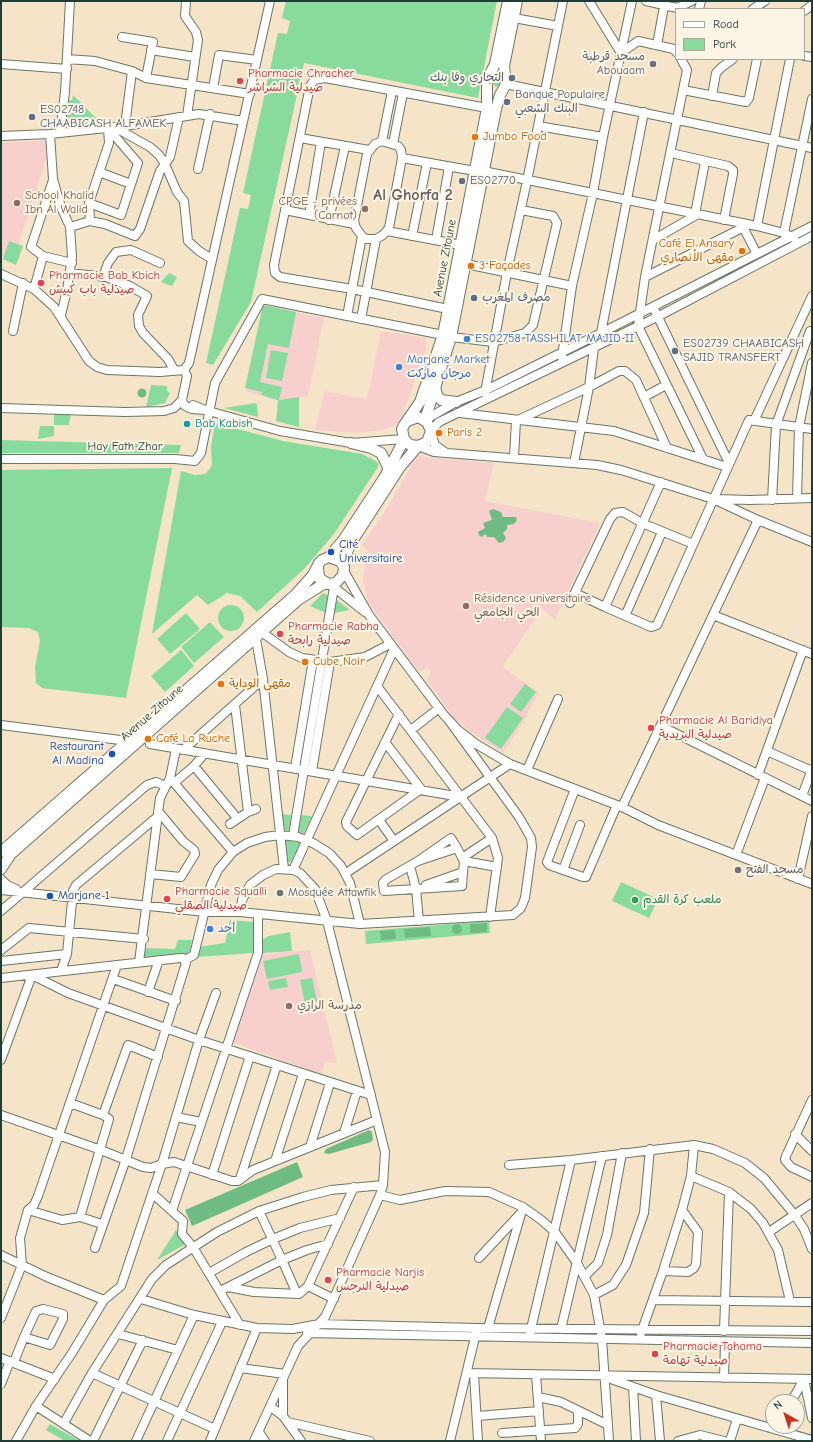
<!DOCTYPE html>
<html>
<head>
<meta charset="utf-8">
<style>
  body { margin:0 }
  #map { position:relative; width:813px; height:1442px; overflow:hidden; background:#f6e4c9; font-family:"Comic Neue",sans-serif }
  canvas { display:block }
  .frame { position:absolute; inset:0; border:2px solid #1f3d34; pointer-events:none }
  .legend { position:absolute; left:675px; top:8px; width:130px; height:52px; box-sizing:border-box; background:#fcf5e5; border:1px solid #a4ab9e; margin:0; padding:5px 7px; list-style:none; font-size:12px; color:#1f3d34 }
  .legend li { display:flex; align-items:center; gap:8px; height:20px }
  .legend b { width:20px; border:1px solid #a4ab9e }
  .north { position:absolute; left:765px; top:1394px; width:40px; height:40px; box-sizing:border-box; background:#fcf5e5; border:1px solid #a4ab9e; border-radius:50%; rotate:321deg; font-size:11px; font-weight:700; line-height:16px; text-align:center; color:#1f3d34 }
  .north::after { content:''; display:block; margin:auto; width:14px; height:18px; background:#c8321e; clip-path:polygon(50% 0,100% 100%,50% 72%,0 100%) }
</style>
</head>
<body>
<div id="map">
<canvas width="813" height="1442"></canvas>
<div class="frame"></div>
<ul class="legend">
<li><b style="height:5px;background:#fff"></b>Road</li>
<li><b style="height:11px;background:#88db9c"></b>Park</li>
</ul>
<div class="north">N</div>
</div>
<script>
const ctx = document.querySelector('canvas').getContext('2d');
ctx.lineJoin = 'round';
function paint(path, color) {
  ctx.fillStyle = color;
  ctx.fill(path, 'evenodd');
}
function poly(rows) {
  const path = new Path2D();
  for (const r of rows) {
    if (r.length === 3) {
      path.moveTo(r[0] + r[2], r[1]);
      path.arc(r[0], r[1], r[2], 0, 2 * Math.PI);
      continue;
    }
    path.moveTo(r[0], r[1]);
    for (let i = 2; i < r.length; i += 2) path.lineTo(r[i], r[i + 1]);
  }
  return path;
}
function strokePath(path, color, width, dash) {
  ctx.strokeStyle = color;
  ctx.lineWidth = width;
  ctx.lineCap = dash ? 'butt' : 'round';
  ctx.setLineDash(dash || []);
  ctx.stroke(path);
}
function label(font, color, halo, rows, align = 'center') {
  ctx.font = font + ' "Comic Neue","Playpen Sans Arabic",sans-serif';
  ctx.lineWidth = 4;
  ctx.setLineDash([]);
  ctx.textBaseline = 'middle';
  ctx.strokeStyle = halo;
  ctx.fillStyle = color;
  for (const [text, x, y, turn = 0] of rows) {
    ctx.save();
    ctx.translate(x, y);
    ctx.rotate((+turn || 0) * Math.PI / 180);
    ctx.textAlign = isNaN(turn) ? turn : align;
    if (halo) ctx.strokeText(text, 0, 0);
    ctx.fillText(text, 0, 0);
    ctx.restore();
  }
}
const built = poly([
  [46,141,49,150,19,244,9,241,1,263,1,142],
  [263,305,324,318,308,396,278,400,245,391],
  [381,331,426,338,426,349,403,414,395,426,382,430,356,433,315,430,325,391,367,399],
  [417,456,494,463,485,501,600,523,555,620,542,608,503,667,538,692,526,718,503,753,475,735,454,718,427,680,431,671,427,667,421,671,417,669,369,604,367,598,363,581,365,562,371,554,362,545,386,510],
  [310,950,337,1063,325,1062,321,1074,231,1042,264,954]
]);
const green = poly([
  [286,1,497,1,478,98,304,63,251,302,213,365,206,363,240,208,248,209,251,195,243,193,278,33,287,34,290,21,282,18],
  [497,82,4.5],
  [73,95,100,122,66,127,69,100,72,100],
  [9,241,23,246,16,265,3,259],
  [169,273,177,277,172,286,161,282],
  [263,305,296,312,289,348,268,344,260,382,282,387,279,400,299,397,299,427,276,421,278,400,261,395,262,392,245,388],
  [271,350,288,353,282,381,266,378],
  [151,385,167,386,167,391,170,393,165,403,146,407],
  [257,404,258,417,224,408,255,403],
  [54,413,71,413,69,425,54,425],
  [215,423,283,441,362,454,374,460,378,463,378,467,334,534,305,568,257,612,240,596,227,593,208,605,197,595,152,634,181,471,195,475,205,474,209,470,212,465,211,447],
  [40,426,54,426,54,436,38,439],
  [1,440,181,445,179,453,1,453],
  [172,468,126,698,42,688,36,683,35,667,40,641,38,632,29,628,1,627,1,470],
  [323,593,329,596,326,613,310,606],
  [335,599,350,610,333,613],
  [231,618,13],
  [186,613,200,629,170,654,157,639],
  [210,622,224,637,194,663,181,647],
  [181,650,194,666,165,692,151,676],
  [525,684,536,692,521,712,510,704],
  [507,707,523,718,501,749,485,738],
  [282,814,291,815,289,830,285,830],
  [301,815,312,816,304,833,298,832],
  [285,840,300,843,291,862,288,862],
  [621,882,658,899,649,918,612,901],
  [230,920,255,922,253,953,196,957,198,947,225,943],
  [489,921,490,933,366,944,365,931],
  [290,932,292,951,263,953,263,939,269,936],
  [178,940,192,940,189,954,145,957,145,948,175,949],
  [299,954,302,972,267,979,263,961],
  [286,978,288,987,270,990,268,981],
  [312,978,317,1001,305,1004,300,980],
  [176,1230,186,1244,157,1260],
  [50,1424,80,1441,65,1441,46,1430]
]);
const forest = poly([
  [142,393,4.5],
  [493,509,501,512,503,517,516,517,517,520,514,524,507,525,507,529,503,533,506,538,503,542,499,543,494,537,487,537,486,534,481,537,479,535,478,532,485,528,483,523,492,520,489,511],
  [487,923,487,932,470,933,470,924],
  [457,929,5],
  [430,927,431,936,405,938,404,929],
  [395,930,396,939,381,940,380,931],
  [369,1130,372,1132,373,1140,371,1142,329,1154,324,1153,326,1149],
  [297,1162,303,1177,192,1226,185,1210]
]);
const minor = poly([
  [186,1,185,16,196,32,198,40,187,116],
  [589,1,621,53],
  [646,1,677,8,692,1],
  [699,9,701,1],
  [753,9,765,1],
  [804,11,812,5],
  [514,18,558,26],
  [122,37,153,42,146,78],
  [657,45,665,1],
  [151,50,195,57],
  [621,53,638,41,674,49,676,52],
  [804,56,812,57],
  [67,59,95,61,132,71,146,78,250,94],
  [681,59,687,70,645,277,638,326,703,459],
  [1,64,67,69],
  [506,84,812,148],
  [213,88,219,55,257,60],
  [683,90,746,102,749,98,757,59],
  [712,96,716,73,722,67,733,59],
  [179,117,170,157,165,164,177,192,184,201,188,241,199,251,212,259],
  [125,126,132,71],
  [538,126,603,137],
  [60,132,65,92,70,1],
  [50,134,53,179,61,207,70,227,72,257,67,290,61,315],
  [1,136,50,134,125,126,199,114,243,121],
  [300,138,369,150],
  [393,144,403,93],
  [671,153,728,166,733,170,733,174,724,220],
  [402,158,475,171],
  [198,169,210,114],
  [483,171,757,226,784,233,794,238],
  [99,172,131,184],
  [89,203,121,215,138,163,107,127],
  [285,210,354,224],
  [695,214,705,162],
  [309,215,321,142],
  [329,220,345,146],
  [90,221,89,203,109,143,108,128],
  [757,226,790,59],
  [70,227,90,221,105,224,135,236,140,229,160,171,165,164,159,155,150,147,114,127],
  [743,227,757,254],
  [387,231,461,245],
  [784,233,812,99],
  [412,236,427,163],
  [376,239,366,239,362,236,356,228,354,221,367,154,375,144,382,141],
  [436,240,449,167],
  [653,240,698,214],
  [43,256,31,247,53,180],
  [466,264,572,286],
  [70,273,106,277,130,286,147,296,138,315,139,326,143,333,168,359,174,370],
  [1,274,34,289,54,307,89,361,97,367,107,370,160,372,184,370,187,376,182,400,184,405,189,408],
  [103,277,108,263,116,252,131,250,160,263],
  [645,277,748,225],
  [34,289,43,256,72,263],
  [448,309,352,289,280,277,275,273,274,265,310,86,314,80,325,78,487,108],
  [655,311,729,463],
  [347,316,362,236],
  [361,319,376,239,383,235,389,228,402,158,401,150,398,146,382,141,392,91],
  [13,331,23,283],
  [601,333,644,112],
  [451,337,493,342,525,333,533,325,557,223,553,216,521,210],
  [562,357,572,286,593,193,603,137,632,1],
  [184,370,189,363,270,1],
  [485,393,507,272,527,181,563,1],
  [644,397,666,385],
  [1,408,125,412,164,411,174,408,182,400],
  [192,409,205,410,193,405],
  [205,410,280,431,351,443,404,439],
  [460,413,614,431,727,467],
  [425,420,456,402,486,390,601,333,812,226],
  [754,421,812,296],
  [431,431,439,422,657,317,812,236],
  [431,433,435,445,445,452],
  [418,446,434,452,597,465,621,470,713,499,758,520,812,542],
  [514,457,516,421,589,387,619,371,625,371,636,380,667,448],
  [1,459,175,459,195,461,201,453,215,383,262,299,443,335],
  [574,463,589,387,594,348],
  [661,482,605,607,651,627,657,625,749,420,812,429],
  [797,498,799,427,812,363],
  [717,499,750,500,812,498],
  [772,500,776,425,810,331],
  [344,571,369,615,444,715,458,730,476,744,510,764,622,807,658,825,812,884],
  [331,585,365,612],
  [575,593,605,607],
  [570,603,610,519,615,513,623,512,642,523,693,544],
  [713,615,812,654],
  [625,616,662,532],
  [263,633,289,652,302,658,330,662,365,657,390,644],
  [256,639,263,679,284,869],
  [377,686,492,838,498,858,490,917],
  [235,705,248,812],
  [1,725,128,741],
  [661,726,812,801],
  [411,730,439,708],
  [385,742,421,789,357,835,347,826,346,822,399,714],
  [150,744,461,797],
  [183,750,263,679],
  [767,751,812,771],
  [194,766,237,818],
  [295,768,313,660],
  [527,770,558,699],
  [312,771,330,662],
  [758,775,803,650],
  [170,778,233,852],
  [174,783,194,766,205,753],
  [575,789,547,862,549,865,583,877,586,877,617,805],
  [802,796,812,769],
  [622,807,758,520],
  [379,820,394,841],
  [230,824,248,812,256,809],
  [293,836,334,587],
  [736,855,765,778],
  [462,858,492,838],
  [418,861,451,838,457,848,464,861,462,886,384,891,383,883,385,880,418,861,457,848],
  [464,861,497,867],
  [410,866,416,889,419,921],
  [293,870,394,649],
  [563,870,580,825],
  [346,873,510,764],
  [150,874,181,877,195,854,194,850,183,841,158,811],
  [1,879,7,885,16,889],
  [798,879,812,816],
  [426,885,463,872],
  [1,890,205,912,240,912,360,924,513,915,521,908,525,898,532,847,531,838,519,817,450,722],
  [1,911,147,785,156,782,165,786],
  [240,912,242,900,250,885,263,875,276,869,293,870,300,873,315,889,327,921,385,1152,383,1185,380,1195,338,1289,325,1317,298,1346,254,1441],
  [1,950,29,928,144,939],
  [185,960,194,955,211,885,218,870,233,852,247,843,265,837,280,835,298,837,313,843,329,853,341,866,350,883,360,924],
  [1,961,67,954],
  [139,962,160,798,170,778,176,749],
  [61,971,67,954,73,891,76,885,157,817],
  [1,978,180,958,183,958,186,963,126,1159,95,1248],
  [113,979,176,1001],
  [148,992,159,960],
  [1,1060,32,975,68,993,199,1040,371,1095],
  [812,1100,786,1156,785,1160,791,1167,812,1177],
  [70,1103,103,1115,109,1119,80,1217],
  [1,1115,101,1150,143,1167,151,1168,162,1164,199,1040,216,993],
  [103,1115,128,1045,158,1057],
  [176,1117,201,1122],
  [344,1133,357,1091],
  [795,1134,812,1151],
  [310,1147,330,1083],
  [275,1161,303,1074],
  [509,1165,571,1160,694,1145,713,1149,745,1163,764,1178,794,1214,804,1229,812,1249],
  [212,1175,250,1056],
  [691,1176,729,1192,751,1209,763,1223,778,1250,790,1301],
  [240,1179,277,1065],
  [152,1193,183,1221,182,1234,193,1247,240,1325],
  [380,1195,400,1200,445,1191,489,1192,523,1207,540,1219,555,1232,577,1263,594,1295,602,1339,609,1441],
  [28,1210,62,1220,80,1217,102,1224],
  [172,1211,258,953,258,915],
  [259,1211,282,1260,297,1294],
  [769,1232,812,1203],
  [1,1255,47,1277,104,1300],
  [479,1258,520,1214],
  [663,1271,688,1272,694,1268,696,1264,698,1232,682,1210],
  [209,1273,246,1252,273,1239,300,1228,340,1218],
  [585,1276,598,1263,607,1235,622,1153],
  [308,1286,354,1187],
  [228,1287,282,1260,307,1250,328,1244],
  [220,1291,228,1287,254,1292,299,1294,308,1286,334,1299],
  [594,1295,613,1285,626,1265,644,1213,650,1149],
  [141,1299,194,1315,257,1328,293,1329,319,1324,477,1328,812,1331],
  [653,1300,812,1302],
  [1,1318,22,1265,20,1238,28,1210,34,1205,38,1196,117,965],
  [488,1328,523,1207],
  [561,1329,602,1156],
  [724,1331,729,1192],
  [307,1333,812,1343],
  [530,1333,571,1160],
  [641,1333,663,1271,682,1210,691,1176,694,1145],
  [118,1334,178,1350],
  [1,1358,55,1379],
  [14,1362,24,1337,36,1311,43,1309,63,1314,63,1319,50,1345,24,1337],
  [240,1368,285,1374],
  [92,1373,215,1429],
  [467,1373,812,1379],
  [474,1374,478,1441],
  [536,1375,541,1441],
  [724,1378,725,1342],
  [283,1379,283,1416],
  [611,1379,656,1395,812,1440],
  [804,1379,812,1418],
  [1,1384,10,1361],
  [633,1387,636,1441],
  [656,1395,660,1441],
  [538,1397,561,1402,608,1425],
  [791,1402,804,1379],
  [36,1406,90,1441],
  [271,1407,283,1416,301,1441],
  [477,1416,539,1411],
  [288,1422,370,1441],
  [64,1423,92,1373,152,1279,166,1265,217,1232,259,1211,303,1197,331,1190,383,1185],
  [259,1432,265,1441],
  [502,1433,575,1428,578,1424,578,1412],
  [16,1441,36,1406,72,1353,104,1300,121,1286,162,1164,174,1162,232,1181,238,1181,253,1170,377,1120],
  [93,1441,143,1340],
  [136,1441,194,1315],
  [167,1441,222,1322],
  [210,1441,257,1328],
  [450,1441,476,1333],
  [678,1441,700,1435,724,1441],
  [730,1441,737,1419]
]);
const major = poly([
  [435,387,437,395,441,400,456,402],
  [425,420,451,337,496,109,500,95,506,84,504,66,517,1],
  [407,421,418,417,427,422,431,431,427,442,418,446,410,445,404,439,402,429,404,425,420,402,443,335,487,108,487,80,495,64,508,1],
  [351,443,371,448,381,453,389,469],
  [329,557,344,539,384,478,404,440],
  [342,564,351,543,400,467,418,446],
  [1,852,295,595,313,575,319,563,322,560,329,557,340,561,344,567,343,575,336,583,328,584,319,578,318,567],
  [1,869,11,854,298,600,325,583]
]);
const markers = [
  [653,64,4,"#6b7280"],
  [512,78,4,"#5c6f8a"],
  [240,81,4,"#e0444e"],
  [507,102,4,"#5c6f8a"],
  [32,117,4,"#5c6f8a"],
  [475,137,4,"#e8710a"],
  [462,181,4,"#5c6f8a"],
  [17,203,4,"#8d6e63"],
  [365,209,4,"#8d6e63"],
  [742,251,4,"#e8710a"],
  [471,266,4,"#e8710a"],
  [41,283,4,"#e0444e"],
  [474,298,4,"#5c6f8a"],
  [467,339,4,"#3f7fe0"],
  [675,351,4,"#5c6f8a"],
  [399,367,4,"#3f7fe0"],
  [187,424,4,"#0f9aa8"],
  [439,433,4,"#e8710a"],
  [331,552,4,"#1a4fb4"],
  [466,606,4,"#8d6e63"],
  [280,634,4,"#e0444e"],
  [305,662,4,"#e8710a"],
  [221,684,4,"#e8710a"],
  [651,728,4,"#e0444e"],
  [148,739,4,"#e8710a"],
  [112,754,4,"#1a4fb4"],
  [738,870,4,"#6b7280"],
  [280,893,4,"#6b7280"],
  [50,896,4,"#1a4fb4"],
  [167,899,4,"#e0444e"],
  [635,900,4,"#2e9e5b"],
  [210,929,4,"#3f7fe0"],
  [289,1006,4,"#8d6e63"],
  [328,1280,4,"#e0444e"],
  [655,1354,4,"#e0444e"]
];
const worshipNames = [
  ["مسجد قرطبة",645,57,"right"],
  ["Abouaam",645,71,"right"],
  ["مسجد الفتح",746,870],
  ["Mosquée Attawfik",288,893]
];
const healthNames = [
  ["Pharmacie Chracher",248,74],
  ["صيدلية الشراشر",248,88],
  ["Pharmacie Bab Kbich",49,276],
  ["صيدلية باب كبيش",49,290],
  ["Pharmacie Rabha",288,627],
  ["صيدلية رابحة",288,641],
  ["Pharmacie Al Baridiya",659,721],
  ["صيدلية البريدية",659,735],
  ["Pharmacie Squalli",175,892],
  ["صيدلية الصقلي",175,906],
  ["Pharmacie Narjis",336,1273],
  ["صيدلية النرجس",336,1287],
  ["Pharmacie Tahama",663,1347],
  ["صيدلية تهامة",663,1361]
];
const serviceNames = [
  ["التجاري وفا بنك",504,78,"right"],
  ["Banque Populaire",515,95],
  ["البنك الشعبي",515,109],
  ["ES02748",40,110],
  ["CHAABICASH ALFAMEK",40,124],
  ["ES02770",470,181],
  ["مصرف المغرب",482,298],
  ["ES02739 CHAABICASH",683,344],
  ["SAJID TRANSFERT",683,358]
];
const foodNames = [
  ["Jumbo Food",483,137],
  ["Café El Ansary",734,244,"right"],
  ["مقهى الأنصاري",734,258,"right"],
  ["3 Façades",479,266],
  ["Paris 2",447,433],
  ["Cube Noir",313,662],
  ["مقهى الوداية",229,684],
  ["Café La Ruche",156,739]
];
const educationNames = [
  ["School Khalid",25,196],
  ["Ibn Al Walid",25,210],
  ["CPGE - privées",357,202,"right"],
  ["(Carnot)",357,216,"right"],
  ["Résidence universitaire",474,599],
  ["الحي الجامعي",474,613],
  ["مدرسة الرازي",297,1006]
];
const streetNames = [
  ["Avenue Zitoune",445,258,-79],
  ["Hay Fath Zhar",125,447],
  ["Avenue Zitoune",152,713,-41]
];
const shopNames = [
  ["ES02758 TASSHILAT MAJID II",475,339],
  ["Marjane Market",407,360],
  ["مرجان ماركت",407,374],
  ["أحد",218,929]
];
const cultureNames = [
  ["Bab Kabish",195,424]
];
const transitNames = [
  ["Cité",339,545],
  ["Universitaire",339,559],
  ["Restaurant",104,747,"right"],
  ["Al Madina",104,761,"right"],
  ["Marjane 1",58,896]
];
const leisureNames = [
  ["ملعب كرة القدم",643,900]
];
const districtNames = [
  ["Al Ghorfa 2",413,195]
];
paint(built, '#f7d0ce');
paint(green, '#88db9c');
paint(forest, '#6ebb84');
strokePath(minor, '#6a7768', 10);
strokePath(major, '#6a7768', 12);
strokePath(minor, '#fff', 8);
strokePath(major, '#fff', 10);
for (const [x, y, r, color] of markers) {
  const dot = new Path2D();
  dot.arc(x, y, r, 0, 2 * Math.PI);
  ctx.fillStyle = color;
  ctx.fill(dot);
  strokePath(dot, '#fcf5e5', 1.5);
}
label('12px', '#5b616d', '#fcf5e5', worshipNames, 'left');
label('12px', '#be3a42', '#fcf5e5', healthNames, 'left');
label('12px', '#4e5e75', '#fcf5e5', serviceNames, 'left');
label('12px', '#c56008', '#fcf5e5', foodNames, 'left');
label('12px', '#785e54', '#fcf5e5', educationNames, 'left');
label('12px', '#1f3d34', '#fcf5e5', streetNames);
label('12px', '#366cbe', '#fcf5e5', shopNames, 'left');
label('12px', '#0d838f', '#fcf5e5', cultureNames, 'left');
label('12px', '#164399', '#fcf5e5', transitNames, 'left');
label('12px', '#27864d', '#fcf5e5', leisureNames, 'left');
label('bold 16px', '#625c63', '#fcf5e5', districtNames);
</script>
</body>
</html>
